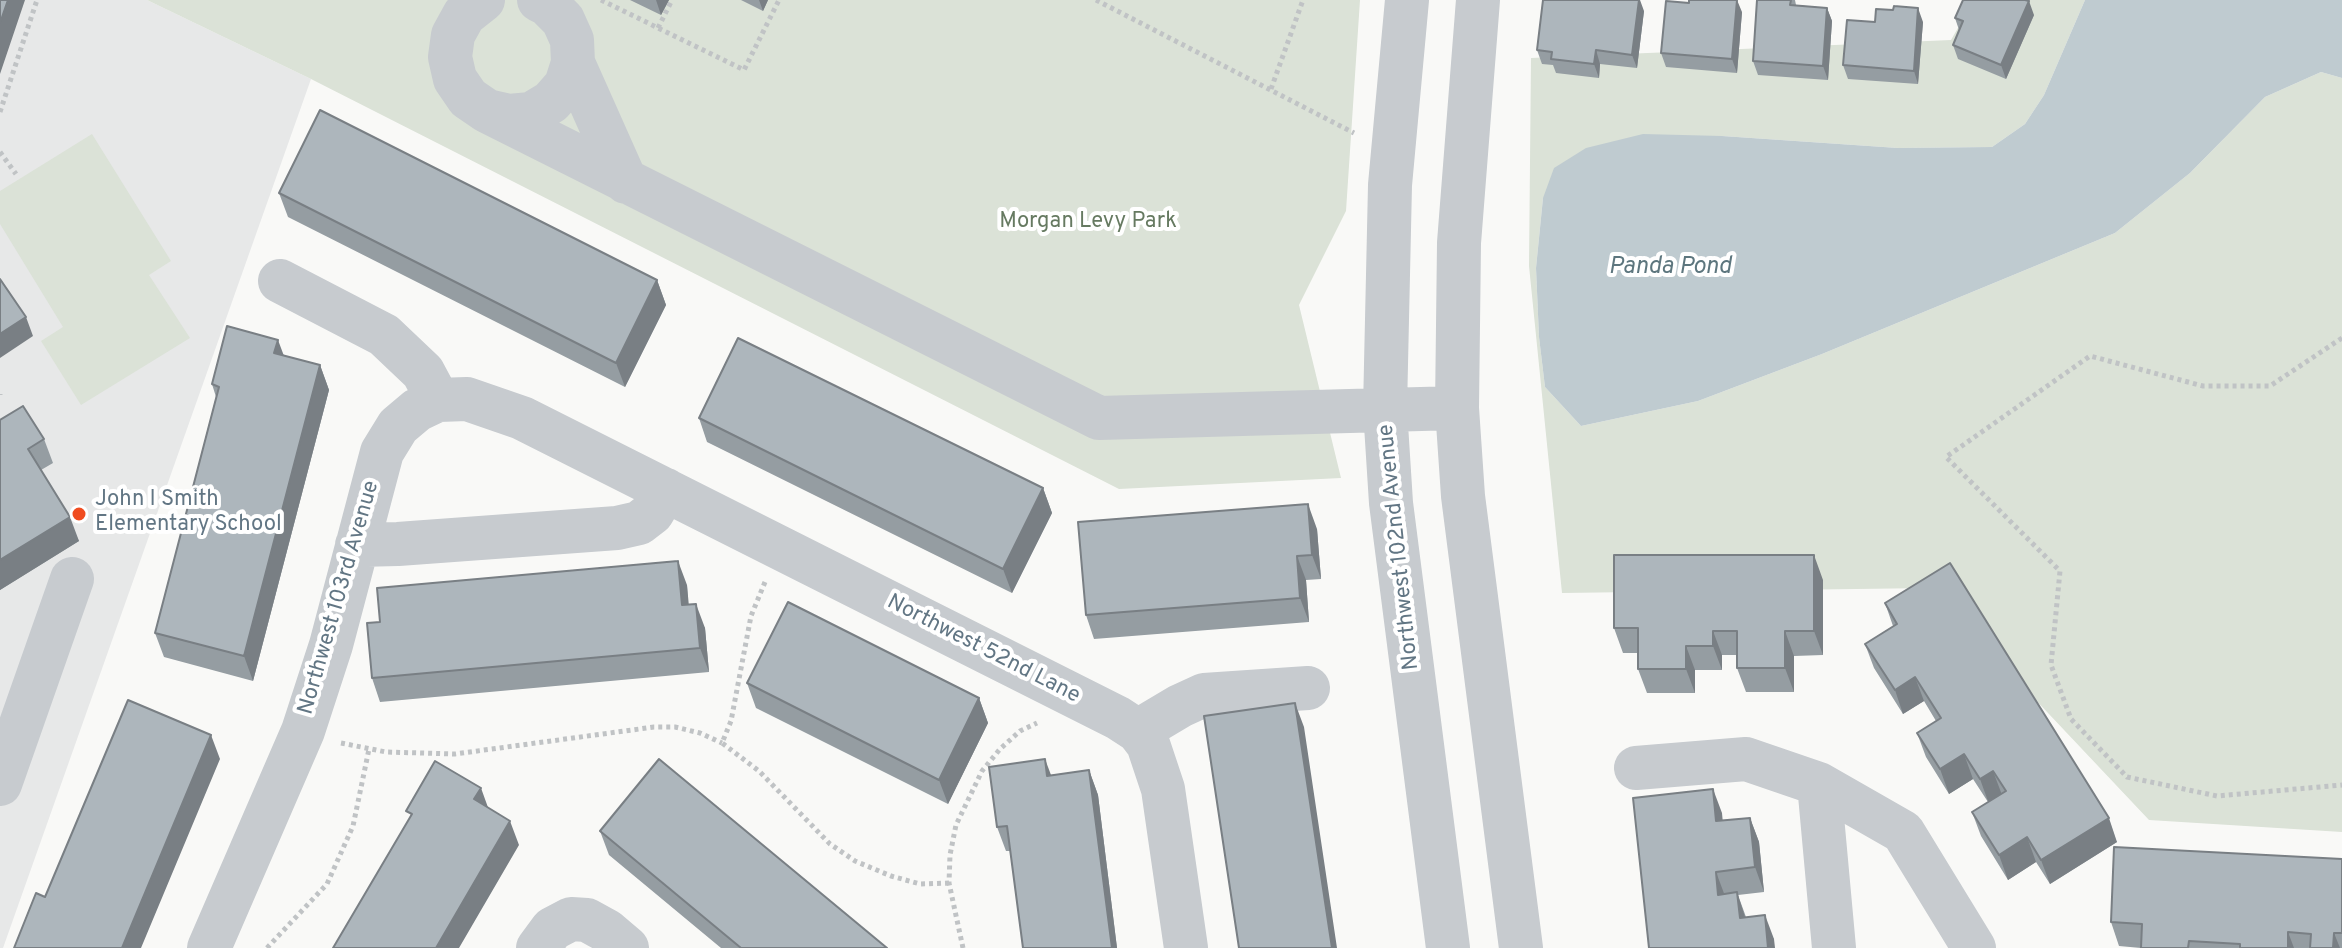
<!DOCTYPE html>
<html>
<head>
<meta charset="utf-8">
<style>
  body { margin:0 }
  canvas { display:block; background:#f9f9f7 }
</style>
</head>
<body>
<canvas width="2342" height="948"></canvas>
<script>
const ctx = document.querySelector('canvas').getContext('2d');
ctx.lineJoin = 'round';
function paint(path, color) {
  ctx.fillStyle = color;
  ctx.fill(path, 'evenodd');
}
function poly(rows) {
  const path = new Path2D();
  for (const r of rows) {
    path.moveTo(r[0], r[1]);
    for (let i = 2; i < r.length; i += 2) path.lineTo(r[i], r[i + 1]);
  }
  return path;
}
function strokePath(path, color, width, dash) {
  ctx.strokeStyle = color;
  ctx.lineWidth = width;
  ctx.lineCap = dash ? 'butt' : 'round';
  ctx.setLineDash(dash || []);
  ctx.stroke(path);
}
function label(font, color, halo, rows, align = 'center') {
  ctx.font = font + ' Overpass,sans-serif';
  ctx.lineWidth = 8;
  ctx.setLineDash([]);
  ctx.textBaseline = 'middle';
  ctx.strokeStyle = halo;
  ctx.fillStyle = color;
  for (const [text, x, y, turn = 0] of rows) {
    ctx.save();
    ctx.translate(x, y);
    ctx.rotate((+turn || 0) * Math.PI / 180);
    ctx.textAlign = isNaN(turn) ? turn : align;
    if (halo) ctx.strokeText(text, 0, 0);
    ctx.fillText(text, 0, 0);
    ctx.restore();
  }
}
const built = poly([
  [0,0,147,0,311,79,3,948,0,948]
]);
const green = poly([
  [147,0,1360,0,1346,211,1299,305,1341,478,1119,489,311,79],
  [1974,0,2085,0,2044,95,2025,124,1992,147,1898,148,1722,136,1543,198,1536,268,1539,337,1545,387,1581,426,1698,401,1822,354,2115,233,2190,173,2265,97,2321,72,2342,78,2342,832,2149,820,1930,588,1562,593,1529,266,1531,58,1951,40],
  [92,134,171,261,149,275,190,338,81,405,41,341,63,327,0,224,0,191]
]);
const water = poly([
  [2085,0,2342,0,2342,78,2321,72,2265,97,2190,173,2115,233,1822,354,1698,401,1581,426,1545,387,1539,337,1536,268,1543,198,1554,168,1586,148,1643,134,1722,136,1898,148,1992,147,2025,124,2044,95]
]);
const path = poly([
  [601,0,744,70,779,0],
  [1096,0,1354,133],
  [658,28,672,0],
  [1271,89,1303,0],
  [0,112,37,0],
  [0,152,16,174],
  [2342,338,2270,386,2203,386,2090,356,1946,457,2060,571,2051,665,2071,719,2127,777,2217,796,2342,785],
  [0,394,0,395],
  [765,582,751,616,731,721,722,743,759,771,830,844,855,861,891,876,920,884,949,883],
  [341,743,386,752,455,754,654,727,675,727,700,733,722,743],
  [267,948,327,884,353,826,369,749],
  [963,948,949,883,950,855,956,825,982,771,1000,749,1020,731,1037,723]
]);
const minor = poly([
  [483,0,464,15,453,35,450,57,455,79,468,98,487,111,509,116,531,114,551,102,566,85,573,63],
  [539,0,547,4,563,20,572,40,573,63,626,182],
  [1407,0,1390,185,1385,409,1391,503,1448,948],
  [1478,0,1459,243,1457,408,1463,496,1521,948],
  [487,111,1099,418,1457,408],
  [280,281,384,335,423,372,438,400,467,399,522,418,1118,718,1138,731,1180,706,1204,695,1308,688],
  [357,545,398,544,617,528,639,523,652,513,666,490],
  [1138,731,1148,744,1163,789,1186,948],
  [1636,768,1746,759,1819,784,1903,832,1974,948],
  [0,784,72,579],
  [1819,784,1834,948],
  [209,948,303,731,331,645,382,452,398,426,417,410,438,400],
  [538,948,552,929,571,919,587,920,607,931,627,948]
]);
const wall = poly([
  [630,0,669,0,661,15],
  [741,0,768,0,763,11],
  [1757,0,1795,0,1796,5,1827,8,1832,21,1828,80,1758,75,1753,61],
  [1644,11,1637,68,1600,64,1599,78,1556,73,1553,65,1542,64,1537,50],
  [1742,12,1737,73,1666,67,1661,53],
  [2034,15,2006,79,1958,59,1953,45,1959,30,1955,18],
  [1875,22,1923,22,1918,84,1848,79,1843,65],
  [279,193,657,280,666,305,625,387,288,217],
  [284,356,320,365,329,390,253,681,164,657,155,633,216,397,212,384],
  [699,418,1043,488,1052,513,1012,593,707,442],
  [0,420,44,439,53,463,41,470,79,541,0,590],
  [1317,529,1321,579,1306,580,1309,622,1094,639,1086,615],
  [1823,580,1823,655,1794,656,1794,692,1746,692,1737,668,1737,655,1722,655,1722,670,1695,670,1695,693,1647,693,1638,669,1638,653,1623,653,1614,628],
  [687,585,688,604,705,628,709,672,380,702,372,678],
  [1885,603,2117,842,2050,884,2036,862,2008,880,1981,836,1972,812,1988,802,1973,779,1949,794,1926,757,1917,733,1936,721,1924,701,1903,714,1874,668,1865,644,1893,626],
  [747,683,979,698,988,723,948,804,756,708],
  [1089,770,1098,795,1117,948,1023,948,1010,851,1006,851,997,827,1051,775],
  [1722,813,1722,821,1750,818,1759,842,1764,892,1738,895,1746,917,1774,939,1649,948],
  [600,831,887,948,721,948,609,855],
  [2342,859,2342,948,2141,948,2119,946,2111,922]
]);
const shadedWall = poly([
  [8,0,25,0,0,74,0,23],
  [656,0,669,0,661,15],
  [759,0,768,0,763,11],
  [1639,0,1640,0,1644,11,1637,68,1632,55],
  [1737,0,1742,12,1737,73,1732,59],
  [2029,1,2034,15,2006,79,2001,65],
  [1827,8,1832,21,1828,80,1823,66],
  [1918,8,1923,22,1918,84,1914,71],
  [1596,50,1600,64,1599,78,1594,64],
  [657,280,666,305,625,387,616,363],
  [26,317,33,336,0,358,0,334],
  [278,340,287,364,274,353],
  [320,365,329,390,253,681,244,656],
  [1043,488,1052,513,1012,593,1003,569],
  [1308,504,1317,529,1321,579,1312,555],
  [70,517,79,541,0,590,0,560],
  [1814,555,1823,580,1823,655,1814,631],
  [1297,556,1306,580,1309,622,1300,598],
  [678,561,687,585,691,629,682,605],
  [696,604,705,628,709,672,700,648],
  [1713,631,1722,655,1722,670,1713,646],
  [1785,631,1794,656,1794,692,1785,668],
  [1686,646,1695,670,1695,693,1686,669],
  [1915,677,1924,701,1903,714,1895,690],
  [979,698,988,723,948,804,939,780],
  [1295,703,1304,727,1337,948,1332,948],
  [211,735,220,759,141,948,122,948],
  [1964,754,1973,779,1949,794,1940,769],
  [1045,759,1054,783,1047,776],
  [1089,770,1098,795,1117,948,1112,948],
  [1993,771,2002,795,1989,804,1980,779],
  [481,788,490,813,474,799],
  [1713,789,1722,813,1725,846,1716,821],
  [1750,818,1759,842,1764,892,1755,867],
  [2109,818,2117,842,2050,884,2041,860],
  [510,821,519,845,459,948,436,948],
  [2027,837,2036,862,2008,880,1999,855],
  [1716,872,1725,896,1718,895],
  [1737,892,1745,917,1740,918],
  [1765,915,1774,939,1775,948,1768,948],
  [2288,932,2294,948,2288,948],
  [2334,933,2340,948,2333,948]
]);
const building = poly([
  [0,0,8,0,0,23,0,0],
  [1543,0,1639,0,1632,55,1596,50,1594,64,1551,59,1552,52,1537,50,1543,0],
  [1689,0,1737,0,1732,59,1661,53,1666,1,1689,3,1689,0],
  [1757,0,1791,0,1790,5,1827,8,1823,66,1753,61,1757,0],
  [1963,0,2025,0,2029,1,2001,65,1953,45,1963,21,1955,18,1963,0],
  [1894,6,1918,8,1914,71,1843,65,1847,20,1875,22,1876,9,1893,10,1894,6],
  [320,110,657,280,616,363,279,193,320,110],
  [0,279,26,317,0,334,0,279],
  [227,326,278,340,274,353,320,365,244,656,155,633,219,387,212,384,227,326],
  [738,338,1043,488,1003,569,699,418,738,338],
  [23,406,44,439,28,449,70,517,0,560,0,420,23,406],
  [1308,504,1312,555,1297,556,1300,598,1086,615,1078,522,1308,504],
  [1614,555,1814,555,1814,631,1785,631,1785,668,1737,668,1737,631,1713,631,1713,646,1686,646,1686,669,1638,669,1638,628,1614,628,1614,555],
  [678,561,682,605,696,604,700,648,372,678,367,623,380,622,377,588,678,561],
  [1950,563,2109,818,2041,860,2027,837,1999,855,1972,812,2006,791,1993,771,1980,779,1964,754,1940,769,1917,733,1941,718,1915,677,1895,690,1865,644,1897,624,1885,603,1950,563],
  [788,602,979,698,939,780,747,683,788,602],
  [128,700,211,735,122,948,14,948,36,893,45,897,128,700],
  [1295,703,1332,948,1239,948,1204,716,1295,703],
  [659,759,887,948,741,948,600,831,659,759],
  [1045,759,1047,776,1089,770,1112,948,1023,948,1007,826,997,827,989,767,1045,759],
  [435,761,481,788,474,799,510,821,436,948,333,948,412,814,406,811,435,761],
  [1713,789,1716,821,1750,818,1755,867,1716,872,1718,895,1737,892,1740,918,1765,915,1768,948,1649,948,1633,798,1713,789],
  [2114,847,2342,859,2342,933,2334,933,2333,948,2310,948,2311,934,2288,932,2288,948,2240,948,2240,944,2189,941,2188,948,2141,948,2142,924,2111,922,2114,847]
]);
const markers = [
  [79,514,8,"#f04c20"]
];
const parkNames = [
  ["Morgan Levy Park",1088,223]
];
const poiNames = [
  ["John I Smith",95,501],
  ["Elementary School",95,526]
];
const streetNames = [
  ["Northwest 102nd Avenue",1400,547,-96],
  ["Northwest 103rd Avenue",340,598,-74],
  ["Northwest 52nd Lane",983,650,27]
];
const waterNames = [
  ["Panda Pond",1670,268]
];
paint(built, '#e7e8e8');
paint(green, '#dbe2d7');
paint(water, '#bfcbd0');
strokePath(path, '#c0c3c5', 5, [4, 4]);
strokePath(minor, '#c7cbcf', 44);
paint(wall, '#959da2');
paint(shadedWall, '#797f84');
paint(building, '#adb6bc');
strokePath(building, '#797f84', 2);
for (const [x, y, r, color] of markers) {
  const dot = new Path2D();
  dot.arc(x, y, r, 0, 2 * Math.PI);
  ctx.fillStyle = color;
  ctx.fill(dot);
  strokePath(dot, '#fff', 3);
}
label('22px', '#667a61', '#fff', parkNames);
label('22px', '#627684', '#fff', poiNames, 'left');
label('22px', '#627684', '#fff', streetNames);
label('italic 24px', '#5d767e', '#fff', waterNames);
</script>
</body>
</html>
